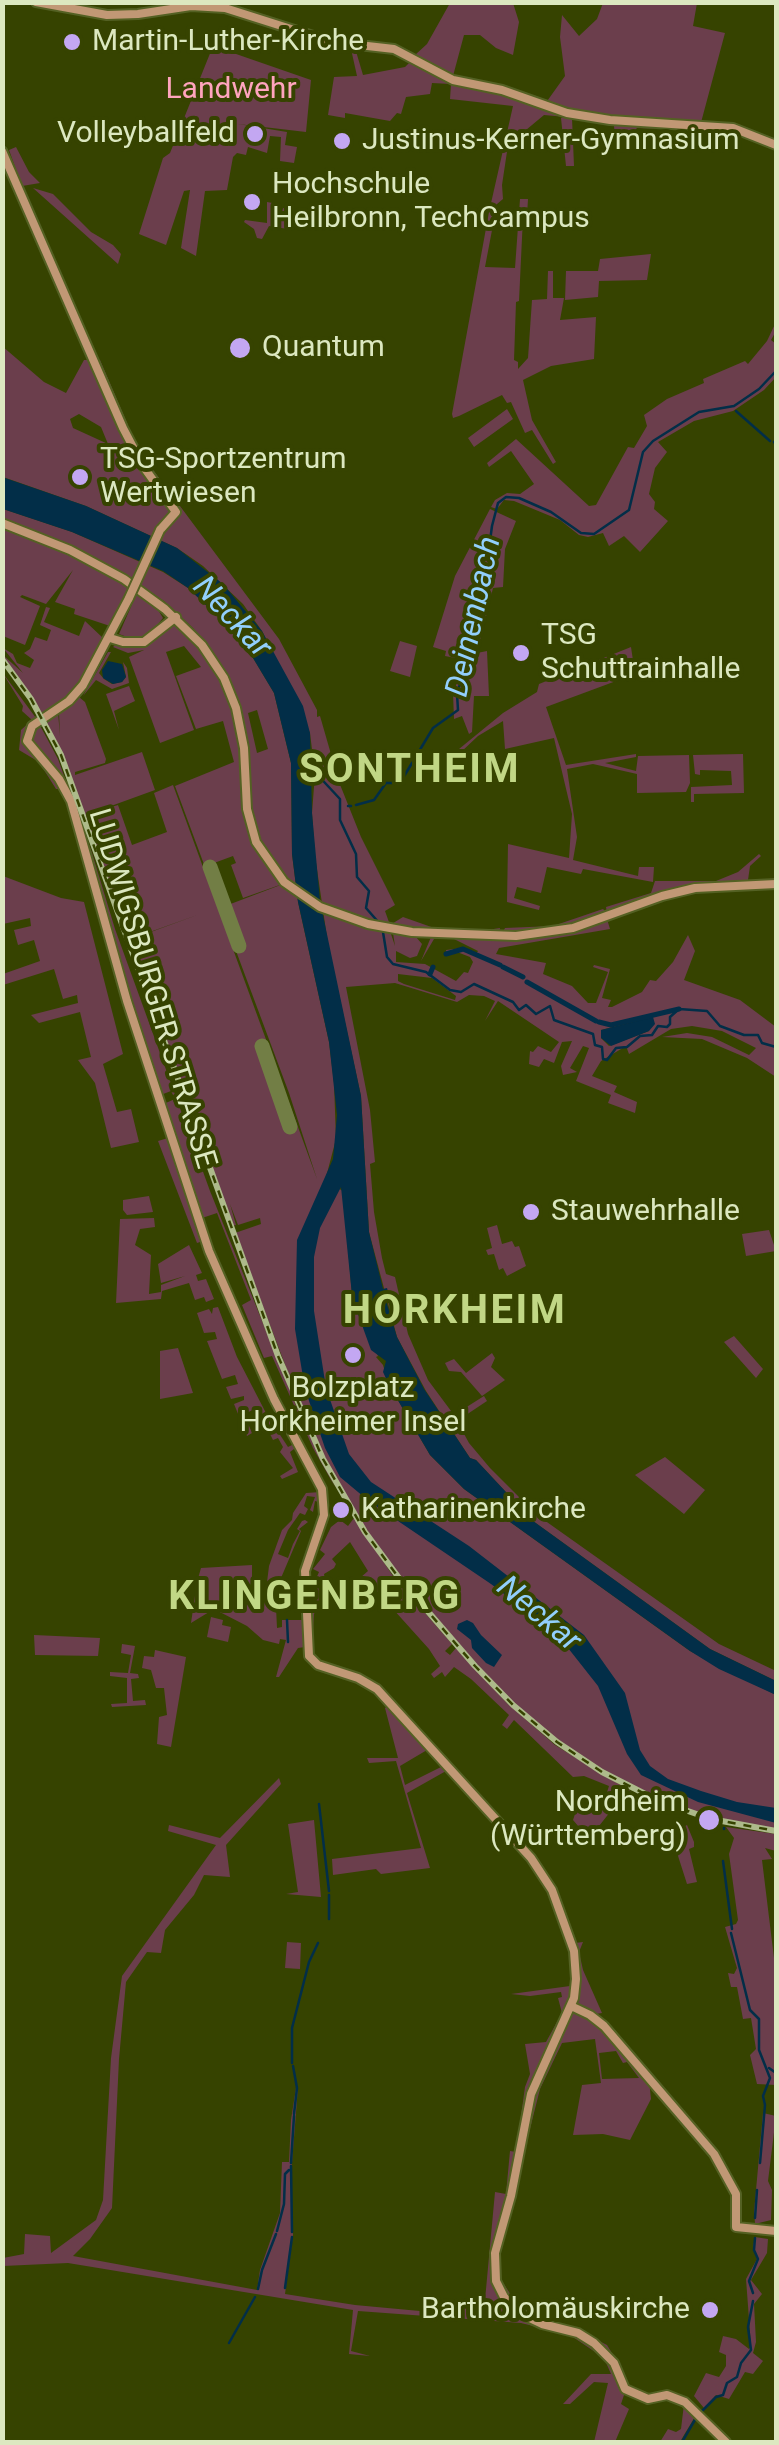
<!DOCTYPE html>
<html>
<head>
<meta charset="utf-8">
<style>
  body { margin:0 }
  #map { position:relative; width:779px; height:2445px; overflow:hidden; background:#364300; font-family:Roboto,sans-serif }
  canvas { display:block }
  .frame { position:absolute; inset:0; border:5px solid #dce8c0; pointer-events:none }
</style>
</head>
<body>
<div id="map">
<canvas width="779" height="2445"></canvas>
<div class="frame"></div>
</div>
<script>
const ctx = document.querySelector('canvas').getContext('2d');
ctx.lineJoin = 'round';
function paint(path, color) {
  ctx.fillStyle = color;
  ctx.fill(path, 'evenodd');
}
function poly(rows) {
  const path = new Path2D();
  for (const r of rows) {
    path.moveTo(r[0], r[1]);
    for (let i = 2; i < r.length; i += 2) path.lineTo(r[i], r[i + 1]);
  }
  return path;
}
function strokePath(path, color, width, dash) {
  ctx.strokeStyle = color;
  ctx.lineWidth = width;
  ctx.lineCap = dash ? 'butt' : 'round';
  ctx.setLineDash(dash || []);
  ctx.stroke(path);
}
function label(font, color, halo, rows, align = 'center') {
  ctx.font = font + ' Roboto,sans-serif';
  ctx.lineWidth = 8;
  ctx.setLineDash([]);
  ctx.textBaseline = 'middle';
  ctx.strokeStyle = halo;
  ctx.fillStyle = color;
  for (const [text, x, y, turn = 0] of rows) {
    ctx.save();
    ctx.translate(x, y);
    ctx.rotate((+turn || 0) * Math.PI / 180);
    ctx.textAlign = isNaN(turn) ? turn : align;
    if (halo) ctx.strokeText(text, 0, 0);
    ctx.fillText(text, 0, 0);
    ctx.restore();
  }
}
const green = poly([
  [450,3,513,3,519,22,513,55,496,48,480,35,464,35,453,76,545,104,565,76,560,37,562,15,579,36,597,19,603,3,697,3,693,26,725,33,699,130,637,128,616,152,614,126,572,118,574,166,566,166,561,118,566,117,544,115,508,145,502,185,503,199,497,204,485,267,515,268,520,199,528,199,527,216,523,217,519,301,516,302,514,360,518,362,518,369,528,358,532,300,547,299,548,271,553,271,553,298,564,298,560,320,596,317,594,359,551,366,523,380,532,420,556,462,553,464,532,430,525,433,511,402,507,403,502,395,459,416,453,418,452,414,489,212,513,106,450,99,451,84,432,83,430,94,406,97,401,114,397,113,390,121,345,113,345,118,328,115,334,77,357,76,351,49,355,48,363,75,405,67,411,61,441,79,441,71,415,55,427,44],
  [213,46,311,80,309,101,306,132,238,124,287,132,285,145,297,147,294,163,280,161,281,137,270,136,267,153,248,147,246,155,237,153,233,157,227,190,205,191,196,256,181,248,190,190,184,191,166,245,139,234,163,158,170,153],
  [16,147,29,172,40,183,22,186,9,150],
  [33,188,53,194,91,232,113,245,121,254,118,264],
  [267,202,278,204,278,213,282,213,283,208,290,210,288,229,269,226,262,239,257,238,254,229,244,222,245,220,267,223],
  [651,254,647,280,599,281,598,297,565,300,566,271,598,271,600,259],
  [776,322,776,331,771,340,776,344,776,377,764,390,733,411,694,421,658,442,667,452,655,468,649,494,655,502,654,509,668,521,640,552,624,536,609,546,603,533,588,537,579,535,560,520,514,501,504,500,497,509,491,507,495,500,507,493,520,494,534,484,511,451,489,467,487,463,516,439,589,506,596,505,628,447,634,448,647,426,644,415,667,399,704,383,703,379,745,361,748,364,767,341],
  [2,346,44,382,66,393,84,360,100,360,139,451,279,639,317,710,317,717,320,716,339,782,361,837,395,905,385,911,390,925,403,917,437,929,481,931,500,928,499,934,390,931,395,946,393,933,416,937,422,944,417,956,410,958,396,951,396,962,425,964,456,981,464,972,468,973,473,962,470,957,457,952,447,955,446,950,463,948,476,954,478,951,454,939,434,939,421,961,431,937,515,939,607,919,610,929,499,948,496,954,546,963,543,974,572,986,588,1003,596,1003,608,972,593,967,594,965,610,969,602,998,611,1000,608,1007,612,1007,642,992,650,980,656,981,673,962,688,935,695,951,684,980,740,1000,776,1027,776,1077,747,1058,702,1039,662,1037,687,1033,712,1037,749,1055,756,1048,722,1031,692,1026,671,1029,629,1054,626,1046,601,1061,592,1076,617,1086,614,1092,637,1102,635,1113,608,1103,611,1095,576,1081,589,1048,583,1046,570,1068,577,1072,563,1075,561,1066,572,1041,562,1042,554,1063,544,1059,539,1067,529,1064,530,1051,533,1052,538,1046,551,1052,559,1042,498,1001,485,1021,495,1001,484,996,469,995,457,1002,395,983,346,987,370,1110,375,1162,370,1164,374,1212,382,1258,386,1274,395,1277,408,1334,428,1380,454,1415,484,1396,487,1401,457,1421,469,1443,490,1468,537,1515,719,1644,776,1671,776,1681,710,1649,533,1521,476,1460,470,1458,426,1391,397,1337,369,1232,361,1096,328,944,315,856,312,813,315,774,310,733,262,631,243,604,203,566,177,548,86,506,3,477],
  [79,414,101,427,108,444,73,428,70,419],
  [398,974,432,978,456,996,455,1000,404,984,398,981],
  [645,1019,649,1031,609,1046,601,1038,601,1030],
  [507,409,513,419,474,447,468,438],
  [3,509,72,532,163,572,188,588,228,626,253,658,274,693,291,763,292,854,298,902,329,1042,334,1083,336,1139,325,1181,343,1191,352,1295,378,1356,376,1357,383,1365,389,1385,430,1455,464,1489,690,1651,776,1695,776,1830,709,1816,655,1798,599,1770,542,1729,502,1693,426,1610,386,1559,341,1492,311,1433,235,1233,261,1224,260,1218,238,1225,230,1204,236,1225,232,1226,69,774,45,720,58,712,60,736,59,713,79,697,85,702,106,759,105,763,75,772,75,775,142,752,155,790,89,814,118,805,132,845,167,832,154,793,173,785,317,1179,289,1093,220,908,291,881,243,898,231,865,236,863,233,856,214,863,228,903,219,905,175,786,234,762,223,721,196,729,176,676,201,667,184,646,166,652,194,730,160,743,129,657,144,650,128,653,113,647,116,644,145,644,160,636,175,622,193,638,220,677,229,700,238,732,244,814,257,849,250,809,243,721,238,703,219,663,193,628,164,601,133,581,110,626,74,614,75,609,55,602,73,570,46,604,22,595,20,597,40,606,25,645,3,636],
  [257,710,268,749,257,753,248,713],
  [132,893,147,933,200,914,140,936,143,944,139,946,132,936,119,899],
  [490,509,516,521,505,549,503,587,493,588,477,653,487,651,489,696,474,696,472,732,469,734,462,716,454,719,453,693,466,660,445,656,446,651,433,647,455,576],
  [137,593,155,605,163,618,148,636,135,640,119,634],
  [46,607,50,608,44,622,79,636,85,621,104,639,82,681,63,703,43,717,3,655,23,673,3,648,13,654,17,663,30,668,34,660,24,653,30,649,35,637,47,641,51,630,40,625],
  [400,641,417,646,410,677,390,671],
  [631,647,635,674,546,707,566,765,636,754,636,757,605,763,636,771,638,756,689,755,690,783,686,792,637,793,637,774,593,764,567,769,577,837,573,860,638,876,639,867,654,867,653,882,583,869,581,874,547,867,541,893,517,887,514,898,540,906,539,910,507,902,508,844,569,858,572,814,554,738,505,749,503,721,478,736,460,753,459,749,503,713,537,692,539,684],
  [108,652,111,652,99,673,104,679,112,684,122,682,126,677,123,662,127,668,129,683,112,689,96,680,83,696],
  [2,672,36,718,58,759,63,773,92,853,115,929,210,1191,301,1418,335,1487,313,1448,272,1356,264,1358,242,1305,251,1300,217,1213,199,1219,161,1105,175,1099,171,1091,158,1096,69,790,46,769,63,789,56,789,39,762,19,750,21,730,32,720,22,711,23,706],
  [129,686,135,701,114,711,119,730,106,694],
  [743,754,744,793,694,794,694,802,691,802,691,787,732,785,731,771,700,770,700,775,695,774,693,755],
  [759,854,761,856,750,866,748,880,776,882,741,880,707,884,588,922,530,933,503,932,505,928,553,926,603,909,607,913,606,907,651,893,655,881,716,881,738,872],
  [3,876,61,898,84,902,123,1054,103,1064,117,1112,131,1109,139,1142,111,1148,95,1083,78,1060,91,1057,80,1012,39,1023,31,1015,78,1003,77,995,63,999,54,969,3,985,3,974,40,961,34,940,18,945,14,930,31,926,30,918,3,924],
  [168,1138,203,1241,197,1243,158,1141],
  [149,1196,153,1212,127,1215,123,1210,123,1200],
  [154,1218,155,1227,140,1229,135,1245,151,1255,149,1294,161,1292,161,1285,185,1276,161,1283,158,1264,189,1245,202,1273,196,1275,198,1281,206,1279,214,1299,206,1302,204,1297,195,1300,189,1283,162,1291,161,1299,116,1303,120,1219],
  [497,1225,502,1244,512,1241,515,1247,519,1246,526,1266,507,1276,503,1268,499,1270,494,1254,488,1255,486,1250,492,1248,487,1228],
  [769,1230,776,1251,746,1256,742,1234],
  [218,1307,237,1357,267,1415,288,1447,296,1443,298,1446,290,1452,298,1472,282,1479,280,1476,293,1468,280,1452,283,1447,278,1438,273,1440,257,1408,244,1414,252,1433,247,1436,234,1404,244,1400,244,1396,231,1399,226,1387,238,1384,235,1375,222,1379,207,1341,217,1339,215,1332,204,1333,197,1313,209,1309,212,1314,213,1308],
  [734,1336,763,1369,756,1378,724,1342],
  [178,1348,193,1393,160,1399,160,1351],
  [492,1353,495,1358,491,1367,505,1380,482,1396,461,1372,449,1371,445,1363,454,1359,466,1373],
  [665,1457,705,1490,684,1514,635,1475],
  [321,1492,322,1503,315,1501,313,1512,310,1510,315,1497,307,1496,304,1506,308,1509,305,1515,300,1513,288,1530,278,1554,288,1558,293,1544,300,1531,297,1529,302,1521,305,1520,308,1522,299,1529,301,1531,278,1585,275,1587,277,1628,282,1627,282,1620,306,1620,305,1647,298,1648,279,1677,276,1677,286,1640,280,1639,279,1644,263,1640,247,1626,214,1609,191,1623,197,1582,201,1568,252,1565,252,1596,259,1609,264,1607,269,1566,282,1530,292,1520,293,1513,306,1493],
  [354,1518,393,1576,452,1644,445,1651,450,1655,456,1648,507,1703,555,1745,640,1797,633,1807,625,1800,618,1802,599,1826,584,1833,573,1820,578,1805,600,1814,609,1786,584,1776,573,1777,514,1720,507,1729,502,1725,509,1715,471,1679,454,1667,445,1677,442,1672,434,1678,431,1674,440,1666,429,1649,366,1579,357,1588,353,1584,368,1571,350,1542,332,1559,336,1564,334,1568,324,1574,325,1580,332,1578,314,1614,312,1643,307,1591,311,1590,319,1572,313,1569,325,1554,320,1550,331,1527,340,1520,348,1526],
  [211,1617,223,1620,222,1625,231,1627,228,1642,207,1637],
  [34,1635,100,1638,98,1656,35,1655],
  [122,1644,135,1646,130,1673,138,1674,139,1678,131,1679,133,1701,145,1700,146,1705,112,1707,111,1704,127,1703,127,1678,110,1676,110,1672,128,1673,131,1655,121,1653],
  [155,1650,186,1657,171,1747,157,1744,159,1717,167,1715,164,1688,156,1688,151,1670,142,1668,144,1656,154,1657],
  [384,1691,547,1876,575,1943,583,1942,579,1952,583,1970,602,2013,596,2014,596,2020,649,2080,651,2099,630,2140,603,2134,573,2135,582,2085,601,2083,595,2039,562,2043,540,2089,499,2252,500,2278,518,2306,532,2316,574,2328,607,2345,623,2371,627,2386,621,2404,629,2409,615,2442,594,2442,608,2383,594,2382,570,2404,563,2404,591,2374,611,2374,604,2358,570,2335,521,2323,358,2311,351,2351,370,2356,349,2354,353,2310,68,2263,3,2266,3,2258,24,2254,25,2234,50,2236,51,2253,96,2220,103,2200,111,2058,122,1976,216,1845,168,1831,169,1825,220,1838,279,1778,281,1784,226,1845,230,1877,204,1875,194,1895,165,1930,161,1953,147,1952,126,1982,119,2059,112,2208,90,2239,73,2256,257,2290,260,2270,280,2213,282,2162,289,2162,291,2120,296,2088,298,2087,291,2176,293,2235,285,2294,355,2305,463,2315,464,2308,489,2310,485,2300,495,2192,506,2194,510,2151,516,2152,525,2087,530,2074,525,2044,546,2042,562,2013,558,1998,562,1997,561,1992,530,1996,511,1994,570,1986,570,1955,546,1883,446,1771,407,1793,430,1868,381,1874,376,1869,333,1875,332,1859,421,1848,396,1761,369,1763,367,1758,398,1758,385,1708,391,1703],
  [427,1750,441,1767,405,1785,400,1766],
  [616,2051,623,2063,627,2062,639,2078,602,2079,599,2053],
  [314,1820,321,1897,286,1894,298,1892,288,1824],
  [687,1825,694,1842,694,1847,689,1849,697,1882,687,1884,671,1834],
  [726,1827,776,1834,776,1851,765,1848,772,1859,762,1860,774,1958,776,1958,776,2085,757,2084,750,2055,756,2049,751,2018,743,2019,737,1987,731,1987,728,1973,734,1974,737,1968,725,1927,736,1924,738,1920,729,1854,734,1838],
  [287,1942,301,1943,300,1969,285,1968],
  [763,2113,776,2116,768,2181,772,2190,771,2220,759,2223,755,2223,754,2212],
  [755,2237,768,2239,767,2253,751,2280,762,2294,754,2304,756,2342,753,2353,763,2361,753,2374,745,2372,729,2399,716,2395,704,2408,694,2396,706,2373,719,2377,726,2366,726,2355,719,2352,723,2336,736,2339,749,2349,751,2346,746,2279,757,2259,753,2247],
  [684,2404,696,2415,684,2435,680,2442,660,2442,668,2429,676,2432,681,2429]
]);
const water = poly([
  [2,477,86,506,177,548,223,584,262,631,303,706,310,733,312,813,320,901,361,1096,369,1232,383,1289,387,1288,390,1299,386,1301,397,1337,424,1389,470,1458,476,1460,533,1521,710,1649,776,1681,776,1695,719,1669,690,1651,464,1489,430,1455,389,1385,383,1372,386,1361,371,1350,358,1314,352,1295,341,1187,320,1228,314,1257,314,1311,326,1388,349,1454,371,1482,469,1546,584,1635,625,1693,640,1750,650,1766,668,1779,701,1791,737,1802,776,1808,776,1823,698,1802,641,1775,627,1754,598,1686,557,1634,491,1584,370,1502,340,1477,325,1448,305,1389,295,1329,297,1240,333,1159,337,1115,329,1042,298,902,292,854,291,763,274,693,253,658,228,626,188,588,163,571,72,532,3,509],
  [108,661,122,664,126,677,122,682,113,684,103,678,102,670],
  [653,1017,655,1024,649,1031,611,1046,601,1038,601,1030],
  [467,1620,473,1623,481,1635,502,1655,494,1667,486,1663,472,1648,471,1640,457,1629,458,1624]
]);
const stream = poly([
  [736,411,770,441],
  [774,442,776,444],
  [313,770,340,799,340,820,356,854,357,877,369,891,366,908,380,924],
  [356,805,374,800,386,783,400,783,433,728,458,710,457,694,470,650,472,619,480,608,481,586,491,563,488,556,492,526,498,503,506,497,519,498,551,512,581,533,594,534,629,510,643,452,653,441,699,412,734,406,759,389,776,371],
  [348,806,351,806],
  [383,932,387,957,393,964,426,972,450,990,461,992,474,984,513,1002,519,1010,526,1005,536,1014,550,1006,554,1020,593,1034,595,1045,602,1047,603,1059,607,1060,616,1048,627,1047,640,1036,652,1035,658,1026,667,1027,670,1024,670,1017,679,1009,707,1011,720,1026,744,1035,758,1035,762,1043,776,1047],
  [287,1620,288,1642],
  [319,1804,329,1891],
  [724,1829,724,1828],
  [723,1861,732,1929],
  [329,1919,329,1895],
  [731,1933,750,2010,759,2019,759,2050,770,2078,763,2096,765,2105,760,2163],
  [292,2063,292,2028,309,1962,318,1943],
  [293,2066,297,2088,294,2114],
  [769,2068,776,2073],
  [291,2163,294,2116],
  [291,2166,292,2232],
  [755,2218,757,2190],
  [277,2231,284,2204,285,2174,289,2170],
  [285,2288,292,2237],
  [258,2289,262,2270,276,2234],
  [753,2293,749,2281,758,2259,754,2250,755,2238],
  [229,2343,255,2297],
  [701,2412,716,2397,723,2395,727,2383,737,2377,741,2363,751,2350,748,2327,753,2301],
  [682,2442,696,2418]
]);
const canal = poly([
  [446,954,463,949,500,965],
  [503,967,523,977],
  [430,974,433,967],
  [527,982,596,1021],
  [599,1022,611,1025,679,1009]
]);
const runway = poly([
  [210,867,239,946],
  [262,1046,290,1127]
]);
const major = poly([
  [36,2,107,15,138,14,191,6,225,8,332,42,394,49,453,80,502,90,567,113,610,120,733,128,776,145],
  [2,151,123,428,143,466,176,512,160,530],
  [2,523,70,550,124,579,165,609,202,645,224,678,236,708,244,748,247,809,256,842,284,882,320,907,368,924,412,932,516,936,573,928,662,896,695,888,776,884],
  [129,598,83,685,69,701,32,726,27,741,59,779,71,801,127,1001,209,1251,274,1399,322,1489,324,1515,305,1571,309,1656,318,1665,358,1678,377,1689,531,1858,552,1890,574,1951,576,1979,574,1998,531,2094,511,2196,495,2253,496,2281,504,2297,519,2313,542,2324,578,2333,594,2343,614,2363,625,2389,648,2399,667,2395,685,2402,726,2442],
  [110,638,123,642,144,642,176,617],
  [571,2006,590,2015,604,2026,714,2154,736,2194,736,2227,776,2231]
]);
const rail = poly([
  [2,659,31,699,61,755,278,1356,323,1459,365,1532,399,1578,475,1666,513,1705,557,1742,602,1772,659,1801,711,1819,776,1831]
]);
const majorBridge = poly([
  [129,598,160,530]
]);
const markers = [
  [72,42,10,"#c3a7f2"],
  [255,134,10,"#c3a7f2"],
  [342,141,10,"#c3a7f2"],
  [252,202,10,"#c3a7f2"],
  [240,348,12,"#c3a7f2"],
  [80,477,10,"#c3a7f2"],
  [521,653,10,"#c3a7f2"],
  [531,1212,10,"#c3a7f2"],
  [353,1355,10,"#c3a7f2"],
  [341,1510,10,"#c3a7f2"],
  [709,1820,12,"#c3a7f2"],
  [710,2310,10,"#c3a7f2"]
];
const poiNames = [
  ["Martin-Luther-Kirche",92,42],
  ["Volleyballfeld",235,134,"right"],
  ["Justinus-Kerner-Gymnasium",362,141],
  ["Hochschule",272,185],
  ["Heilbronn, TechCampus",272,219],
  ["Quantum",262,348],
  ["TSG-Sportzentrum",100,460],
  ["Wertwiesen",100,494],
  ["TSG",541,636],
  ["Schuttrainhalle",541,670],
  ["Stauwehrhalle",551,1212],
  ["Bolzplatz",353,1389,"center"],
  ["Horkheimer Insel",353,1423,"center"],
  ["Katharinenkirche",361,1510],
  ["Nordheim",686,1803,"right"],
  ["(Württemberg)",686,1837,"right"],
  ["Bartholomäuskirche",690,2310,"right"]
];
const parkNames = [
  ["Landwehr",231,90]
];
const streetNames = [
  ["LUDWIGSBURGER STRASSE",151,989,73]
];
const waterNames = [
  ["Deinenbach",475,617,-78],
  ["Neckar",231,618,47],
  ["Neckar",538,1615,40]
];
const districtNames = [
  ["SONTHEIM",410,772],
  ["HORKHEIM",455,1313],
  ["KLINGENBERG",315,1599]
];
paint(green, '#6b3e4c');
paint(water, '#022e48');
strokePath(stream, '#022e48', 2.5);
strokePath(canal, '#022e48', 5);
strokePath(runway, '#727e45', 15);
strokePath(major, '#546123', 12);
strokePath(major, '#c19875', 8);
strokePath(rail, '#adba8a', 6);
strokePath(rail, '#364300', 2.5, [8]);
strokePath(majorBridge, '#546123', 12, []);
strokePath(majorBridge, '#c19875', 8);
for (const [x, y, r, color] of markers) {
  const dot = new Path2D();
  dot.arc(x, y, r, 0, 2 * Math.PI);
  ctx.fillStyle = color;
  ctx.fill(dot);
  strokePath(dot, '#364300', 4);
}
label('30px', '#dce8c0', '#364300', poiNames, 'left');
label('30px', '#ffa4be', '#364300', parkNames);
label('30px', '#dce8c0', '#364300', streetNames);
label('italic 32px', '#92cffc', '#364300', waterNames);
ctx.letterSpacing = '2.5px';
label('bold 40px', '#c1d785', '#364300', districtNames);
ctx.letterSpacing = '0px';
</script>
</body>
</html>
